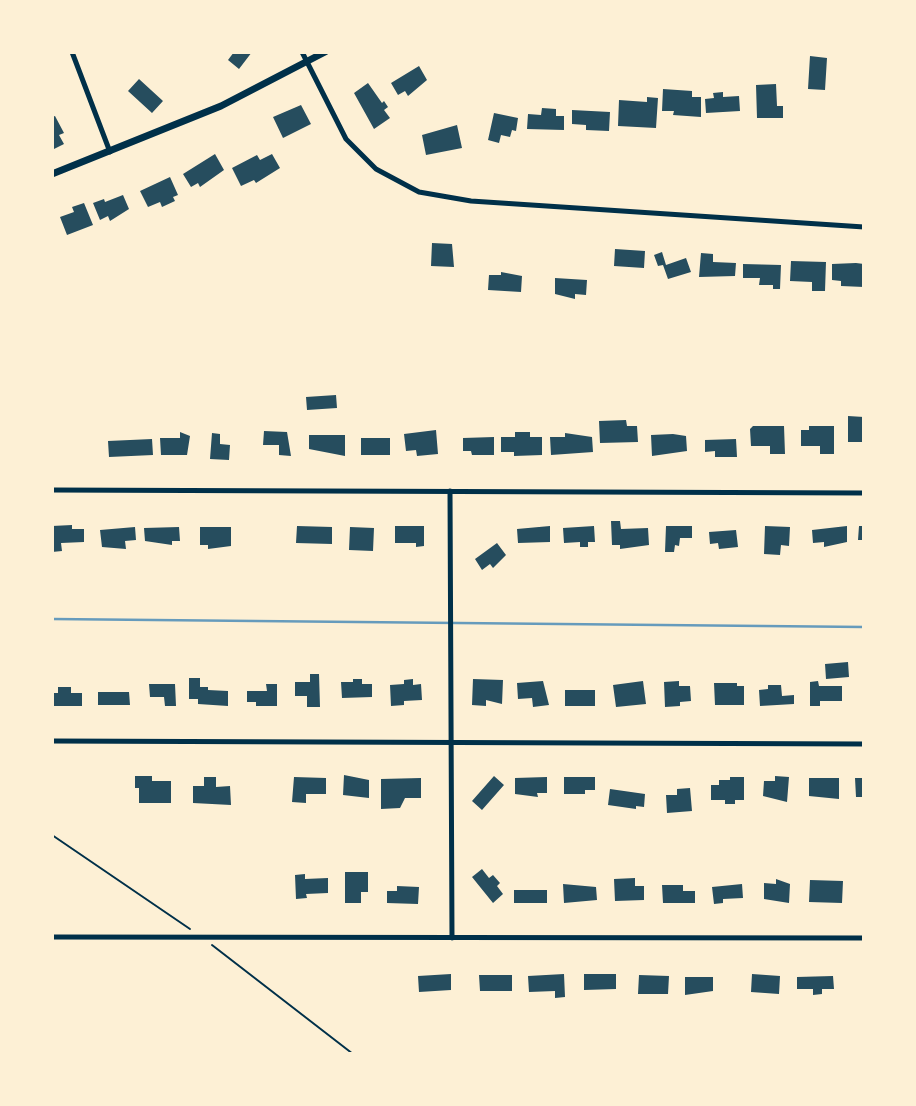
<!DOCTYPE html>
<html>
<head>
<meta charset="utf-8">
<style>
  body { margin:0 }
  #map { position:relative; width:916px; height:1106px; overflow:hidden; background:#fdf0d5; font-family:"Zilla Slab",serif }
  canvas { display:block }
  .frame { position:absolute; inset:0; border:54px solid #fdf0d5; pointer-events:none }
</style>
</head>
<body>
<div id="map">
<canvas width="916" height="1106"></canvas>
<div class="frame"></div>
</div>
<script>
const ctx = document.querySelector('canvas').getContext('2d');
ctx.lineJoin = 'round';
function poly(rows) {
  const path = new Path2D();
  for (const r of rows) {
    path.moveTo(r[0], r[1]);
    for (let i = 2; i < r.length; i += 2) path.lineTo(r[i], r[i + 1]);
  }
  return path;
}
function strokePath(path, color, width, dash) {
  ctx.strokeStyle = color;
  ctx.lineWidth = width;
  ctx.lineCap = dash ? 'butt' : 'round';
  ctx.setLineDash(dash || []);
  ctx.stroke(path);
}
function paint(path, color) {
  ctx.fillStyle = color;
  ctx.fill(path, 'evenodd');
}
const stream = poly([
  [52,619,864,627]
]);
const building = poly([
  [234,52,252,52,239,69,228,60],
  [810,56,827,58,825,90,808,89],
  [419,66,427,80,408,96,405,91,398,95,391,83],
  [139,79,163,101,152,113,128,91],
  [368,83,382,103,384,101,388,107,384,110,390,118,374,129,354,93],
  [776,84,777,106,783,106,783,118,757,118,756,85],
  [663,89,692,91,692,97,701,97,701,117,673,115,674,111,662,111],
  [723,92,723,97,739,96,740,111,706,113,705,99,714,98,713,93],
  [647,97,658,98,656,128,618,126,619,100,647,102],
  [301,105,311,124,283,138,273,117],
  [542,108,556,109,556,116,564,116,564,130,527,129,528,114,541,115],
  [572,110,610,112,609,131,586,130,586,125,572,124],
  [494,113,518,118,516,131,512,130,510,137,501,135,499,143,488,140],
  [55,116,64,133,59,135,64,144,52,150,52,117],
  [457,125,462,148,426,155,422,135],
  [215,154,224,170,200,187,198,183,191,187,183,174],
  [272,154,280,168,256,183,254,180,241,186,232,168,257,155,260,160],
  [170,177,178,195,173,197,175,201,162,207,160,202,148,207,140,191],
  [123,195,129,209,110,221,108,216,100,220,93,203,104,199,105,202],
  [84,203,93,225,67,235,60,217,74,212,72,207],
  [432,243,452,244,454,267,431,266],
  [615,249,645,251,644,268,614,266],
  [662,252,666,265,686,258,691,272,668,279,663,265,658,266,654,255],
  [701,253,713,254,713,262,736,263,735,276,699,277],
  [791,261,826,262,825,291,812,291,812,282,790,281],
  [856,263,864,264,864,287,841,286,841,281,832,280,832,264],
  [743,264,781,265,780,289,773,289,773,285,759,285,760,278,743,278],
  [501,272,522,276,521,292,488,290,489,275,501,275],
  [555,278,587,280,586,295,575,294,575,299,555,294],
  [336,395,337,408,307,410,306,397],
  [848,416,864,417,864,442,848,442],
  [626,420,627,426,637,426,638,442,600,443,599,421],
  [753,426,784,426,785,454,770,454,770,446,751,446,750,429],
  [809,426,834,426,834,454,820,454,820,446,801,446,801,430,809,430],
  [436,430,438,454,417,456,416,450,406,451,404,434],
  [264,431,287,432,291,456,279,455,279,445,263,445],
  [180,432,190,436,187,455,161,455,160,438,180,438],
  [515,432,530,432,530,437,542,437,542,455,514,456,514,452,501,452,501,437,515,437],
  [212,433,220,434,220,444,230,445,229,460,210,459],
  [565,433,592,437,593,452,551,455,550,437,565,437],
  [673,434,686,436,687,451,652,456,651,435],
  [309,435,345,435,345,456,309,449],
  [494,437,494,455,472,455,471,451,463,451,463,438],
  [361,438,390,438,390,455,361,455],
  [152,439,153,455,109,457,108,441],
  [736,439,737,457,715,457,715,451,705,452,705,440],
  [611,521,620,521,621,529,648,528,649,545,620,549,620,545,612,545],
  [72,525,72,529,84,529,84,542,61,543,62,551,52,552,52,526],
  [297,526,332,527,332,544,296,543],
  [395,526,424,526,424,546,416,547,416,543,395,543],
  [550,526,550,542,518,543,517,529],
  [594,526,595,542,588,542,588,547,580,547,580,542,564,543,563,528],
  [666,526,692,526,692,538,680,538,679,546,675,545,674,552,665,552],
  [765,526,790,527,789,546,781,545,780,555,764,554],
  [847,526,847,542,824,547,824,542,813,543,812,530],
  [859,526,864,526,864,540,858,540],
  [135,527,136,540,125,541,126,549,102,547,100,530],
  [179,527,180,541,172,541,172,545,145,541,144,528],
  [200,527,231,527,231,546,208,549,208,545,200,545],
  [350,527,374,528,373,551,349,550],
  [736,530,738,547,719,549,718,543,710,544,709,532],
  [497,543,506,555,493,568,490,564,482,570,475,559],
  [848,662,849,677,826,679,825,664],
  [310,674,319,674,320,707,307,707,307,696,295,696,295,682,310,682],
  [189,678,200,678,200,687,208,687,208,690,228,691,228,706,198,704,198,699,189,699],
  [353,679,362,679,362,684,372,684,372,697,342,698,341,682,353,682],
  [413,679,413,685,421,684,422,700,404,701,404,705,391,706,390,685,404,684,404,680],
  [473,679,503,680,502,704,486,700,486,706,472,705],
  [543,681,549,705,533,707,532,698,518,699,517,683],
  [643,681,646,704,616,707,613,685],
  [679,681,679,686,690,686,691,701,680,702,680,706,665,707,664,682],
  [818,681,819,686,842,686,842,701,820,701,820,706,810,706,810,682],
  [714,683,737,683,737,686,744,686,744,705,715,705],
  [149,684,175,684,176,706,165,706,164,697,150,697],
  [266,684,277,684,277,706,256,706,256,702,247,702,247,691,267,691],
  [768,685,781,685,782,696,794,695,794,704,760,706,759,690,768,689],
  [58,687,71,687,71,693,82,693,82,706,52,706,52,693,58,693],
  [565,690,595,690,595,706,565,706],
  [98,692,129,692,130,705,98,705],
  [344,775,369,780,369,798,343,795],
  [135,776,152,776,152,781,171,781,171,803,139,803,139,788,135,788],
  [494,776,504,785,482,810,472,801],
  [775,776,789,777,787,802,763,796,764,781,775,781],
  [204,777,216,777,216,787,230,786,231,805,193,803,193,786,204,786],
  [294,777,326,778,326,794,306,794,306,803,292,802],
  [547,777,547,793,537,793,538,797,515,794,515,778],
  [564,777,595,777,595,790,585,790,585,794,564,794],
  [730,777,744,777,744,800,735,800,735,804,725,804,725,800,711,800,711,785,719,785,719,780,730,780],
  [421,778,421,798,405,798,400,808,381,809,381,779],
  [809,778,839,778,839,799,809,796],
  [855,778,864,778,864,797,856,797],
  [690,788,692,811,667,813,666,795,677,795,677,789],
  [610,789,645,794,644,807,636,806,636,809,608,805],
  [482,869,489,878,493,875,500,883,497,886,503,894,493,903,472,877],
  [345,872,368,872,368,892,361,892,361,903,345,903],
  [305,874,305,879,328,878,328,893,306,894,307,898,296,899,295,875],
  [635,878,635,886,644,886,644,900,615,901,614,879],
  [776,879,790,884,789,903,764,899,764,883,776,884],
  [810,880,843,881,842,903,809,902],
  [563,884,596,887,597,900,564,903],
  [742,884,743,898,723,899,723,903,714,904,712,887],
  [662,885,683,885,683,891,695,891,695,903,663,903],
  [397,886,419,887,418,904,387,903,387,891,397,891],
  [514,890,547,890,547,903,514,903],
  [451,974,451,990,419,992,418,976],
  [564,974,565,997,555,998,555,991,529,992,528,976],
  [584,974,616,974,616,989,584,990],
  [752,974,780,976,779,994,751,992],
  [479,975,512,975,512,991,480,991],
  [639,975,669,976,668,994,638,994],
  [833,976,834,989,822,989,822,994,813,995,813,989,797,989,797,977],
  [685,977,713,977,713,991,685,995]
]);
const path = poly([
  [52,835,190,929],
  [212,945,353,1054]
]);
const minor = poly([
  [72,52,110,152],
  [302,52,346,139,376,169,419,192,471,201,864,227],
  [52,490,864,493],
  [450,491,452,938],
  [52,741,864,744],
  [52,937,864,938]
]);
const tertiary = poly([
  [52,174,221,106,325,52]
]);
strokePath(stream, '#669bbc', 2.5);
paint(building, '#264d5e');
strokePath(path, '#003049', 2);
strokePath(minor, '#003049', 5);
strokePath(tertiary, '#003049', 7);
</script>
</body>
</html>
